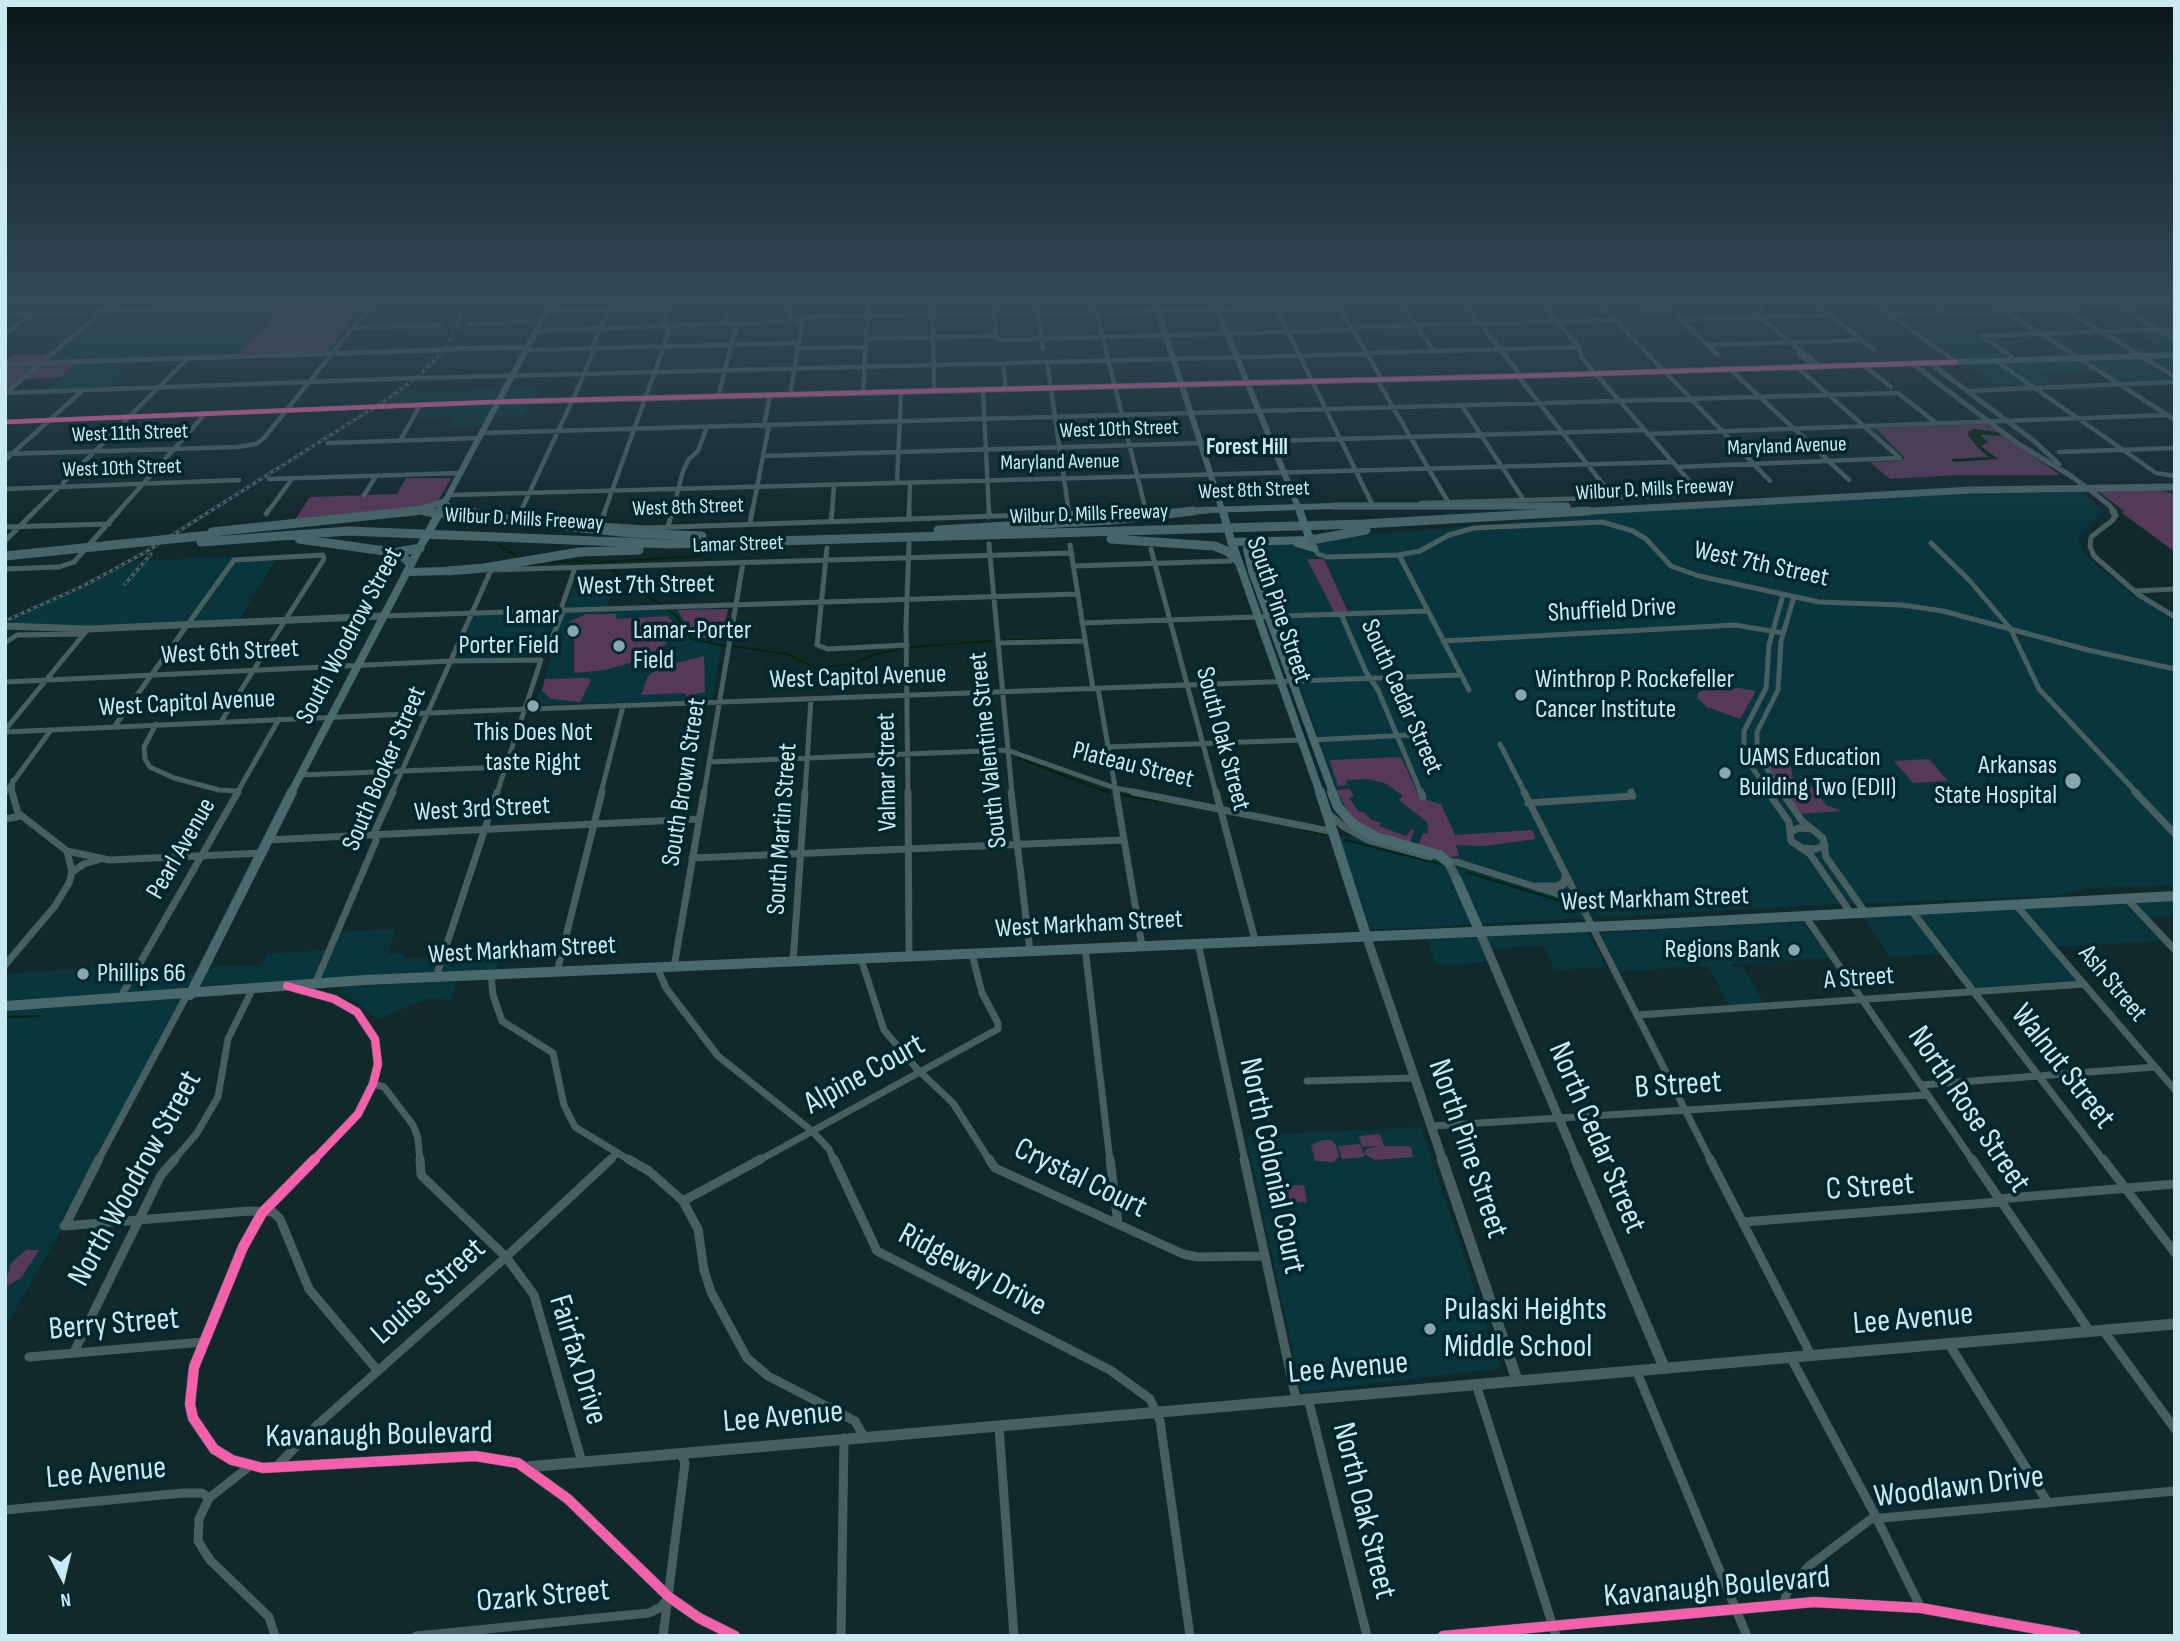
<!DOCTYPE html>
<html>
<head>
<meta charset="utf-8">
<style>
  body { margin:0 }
  #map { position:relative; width:2180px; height:1641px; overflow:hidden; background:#12292c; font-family:"Sofia Sans Condensed",sans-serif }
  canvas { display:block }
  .frame { position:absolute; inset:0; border:7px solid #c8eaf0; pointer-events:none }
  .north { position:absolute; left:28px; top:1543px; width:70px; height:70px; -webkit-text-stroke:5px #00272c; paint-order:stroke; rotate:173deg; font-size:19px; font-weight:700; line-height:28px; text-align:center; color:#c8eaf0 }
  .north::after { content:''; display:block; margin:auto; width:24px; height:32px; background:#c8eaf0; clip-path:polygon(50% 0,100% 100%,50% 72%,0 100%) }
</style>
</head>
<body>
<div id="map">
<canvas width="2180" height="1641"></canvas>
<div class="frame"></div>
<div class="north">N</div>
</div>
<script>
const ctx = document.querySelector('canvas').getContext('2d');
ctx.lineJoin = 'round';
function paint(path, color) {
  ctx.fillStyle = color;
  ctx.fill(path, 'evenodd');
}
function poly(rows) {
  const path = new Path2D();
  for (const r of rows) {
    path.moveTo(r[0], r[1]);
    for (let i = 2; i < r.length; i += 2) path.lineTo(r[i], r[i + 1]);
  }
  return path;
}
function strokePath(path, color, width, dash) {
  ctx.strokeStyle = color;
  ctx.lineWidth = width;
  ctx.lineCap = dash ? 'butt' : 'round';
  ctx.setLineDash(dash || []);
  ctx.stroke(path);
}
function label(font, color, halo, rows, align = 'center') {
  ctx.font = font + ' "Sofia Sans Condensed",sans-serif';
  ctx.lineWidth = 7;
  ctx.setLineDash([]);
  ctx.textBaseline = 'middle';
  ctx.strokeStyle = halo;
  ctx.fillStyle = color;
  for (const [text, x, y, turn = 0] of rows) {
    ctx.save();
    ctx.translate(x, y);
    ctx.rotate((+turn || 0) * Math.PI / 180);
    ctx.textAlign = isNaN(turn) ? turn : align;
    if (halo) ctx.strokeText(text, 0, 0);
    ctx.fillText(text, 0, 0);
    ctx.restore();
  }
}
const built = poly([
  [440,302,438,324,357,326,376,304],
  [367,304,329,351,47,361,105,313],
  [1968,328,2009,357,1957,360,1914,330],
  [2171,330,2175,332,2175,369,2168,369,2130,347,2158,346,2134,331],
  [2117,344,2174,380,2119,384,2099,371,2041,374,2058,387,2001,389,1967,365,2060,361,2038,346],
  [129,362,116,374,125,375,112,387,48,389,76,364],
  [542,388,524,415,487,417,483,425,448,427,455,416,418,418,422,406,389,402,403,391],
  [2081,492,2105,511,2078,537,2085,555,2131,594,2175,621,2175,885,2090,888,2054,896,1817,905,1371,930,1339,839,1342,836,1352,838,1318,735,1255,571,1250,552,1257,545,1655,510,1961,494],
  [279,555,238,621,62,626,7,623,136,561],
  [613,588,606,610,728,609,712,699,535,705,552,656,455,659,475,615,564,612,572,589],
  [2175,901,2175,915,2141,917,2161,941,2050,947,2078,981,1979,987,1973,984,1950,954,1890,956,1863,918],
  [1803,922,1829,958,1732,964,1733,967,1742,966,1764,1003,1730,1006,1708,966,1619,971,1600,933],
  [396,929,388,954,404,953,404,959,437,958,441,946,505,943,496,971,187,986,184,991,5,1000,5,974,142,964,135,976,195,973,198,968,261,965,267,954,326,950,332,932],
  [1587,932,1606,967,1555,970,1543,945,1492,949,1485,934],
  [1477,935,1489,962,1436,965,1426,937],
  [457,981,451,1000,430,998,377,1019,353,999,339,993,341,987],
  [190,995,64,1226,5,1327,5,1006],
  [1421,1127,1501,1368,1302,1392,1246,1136]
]);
const green = poly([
  [1625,299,1726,299,1721,307,1676,309,1669,317,1644,318],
  [364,305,327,351,237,355,281,308],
  [53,354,42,362,77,362,61,377,23,379,5,391,5,360,15,355],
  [1987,424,2060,475,1957,475,1890,479,1870,462,1900,461,1905,458,1875,428],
  [406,478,451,478,437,503,424,507,294,521,310,497,397,494],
  [2158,490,2175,494,2175,552,2122,513,2124,511,2098,491],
  [1307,559,1324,559,1348,612,1334,612],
  [728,609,722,642,694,636,677,610],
  [586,614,616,614,616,619,668,616,674,624,674,633,662,648,639,660,606,670,574,673,574,638,566,638,569,622],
  [704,656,705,692,686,696,686,694,681,693,641,695,648,676,661,667],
  [588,678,591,680,580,702,551,699,542,691,545,679],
  [1739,688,1756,691,1740,719,1707,707,1697,698,1698,693,1704,690],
  [1768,744,1785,767,1791,767,1795,790,1783,788,1763,759,1760,746],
  [1401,757,1420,798,1441,804,1455,835,1532,830,1536,839,1484,846,1456,845,1459,856,1451,857,1418,846,1423,833,1428,834,1427,822,1399,800,1403,796,1387,784,1369,779,1346,780,1347,785,1338,786,1329,760],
  [1929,759,1948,781,1913,783,1894,761],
  [1806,779,1826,805,1842,811,1800,814,1790,798,1804,792,1802,782],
  [1350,789,1354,796,1349,798,1359,812,1364,812,1370,819,1381,823,1379,826,1406,836,1411,830,1414,830,1410,843,1370,830,1349,815,1337,790],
  [1380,1134,1384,1146,1408,1146,1411,1147,1413,1157,1375,1160,1364,1154,1364,1157,1342,1159,1338,1146,1360,1144,1364,1154,1366,1149,1380,1146,1362,1147,1359,1136],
  [1323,1140,1331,1140,1336,1145,1339,1156,1334,1162,1315,1161,1311,1145],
  [1304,1185,1307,1202,1272,1204,1269,1187],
  [26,1250,39,1250,21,1278,8,1286,6,1281,11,1263]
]);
const water = poly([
  [1975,429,1997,432,2002,436,1980,435,1988,442,1981,446,1998,459,1953,462,1952,459,1989,457,1978,448,1968,435,1969,431]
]);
const stream = poly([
  [499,545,518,557],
  [544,562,589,561,604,565],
  [601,562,699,556,705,553],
  [612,569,620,573,620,580,662,605],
  [667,609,678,618,691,639,726,646],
  [1003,640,1058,639],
  [731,646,787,654,815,668,852,664,873,655,902,649],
  [912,647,991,641],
  [1018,758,1109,793],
  [1122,795,1163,802],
  [1302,829,1325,835],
  [1345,840,1440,864],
  [1466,872,1570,904],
  [5,1017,40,1016]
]);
const minorFar3 = poly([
  [933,299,934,391],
  [993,299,996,336],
  [1036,299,1043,348],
  [1093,299,1146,511],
  [1272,299,1372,504],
  [1335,299,1381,378,1379,383,1448,502],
  [1595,299,1770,481],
  [1810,299,1874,350],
  [1868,299,1956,362],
  [1926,299,1946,312],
  [1987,299,2175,420],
  [2049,299,2175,377],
  [475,300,520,299],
  [1399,300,1434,351],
  [671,302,791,299],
  [1338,304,1537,299],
  [238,307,247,299],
  [2006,309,2175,304],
  [170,310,182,299],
  [546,311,669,308],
  [5,314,436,301],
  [1890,314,2007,311],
  [1676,316,1718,355],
  [1758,317,1765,299],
  [1759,317,1820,366],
  [1680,319,1830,315],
  [724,323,731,299],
  [470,324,541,321],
  [1351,327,1616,320],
  [353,328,440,325],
  [535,331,776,322,820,316,1340,308],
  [5,334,31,314],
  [1982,336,2175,329],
  [1982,336,2016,360],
  [866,339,996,336,1000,340,1353,330],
  [1707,345,1861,340],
  [797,348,865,347],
  [525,350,798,343],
  [1366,353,1579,347],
  [1798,353,1814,367],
  [1996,361,2156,473,2175,476],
  [1047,362,1069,513],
  [1003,363,1006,390],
  [1863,365,1891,387],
  [1731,370,1849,480],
  [1518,376,1613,497],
  [421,378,1367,354],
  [983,390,989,513],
  [1967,391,2175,382],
  [7,392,117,299],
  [6,393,387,379],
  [863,393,868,299],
  [790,395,802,324,788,314,791,299],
  [718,397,737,323],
  [1462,406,1523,499],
  [764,426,770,395],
  [481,433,1898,393,1936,423],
  [1647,434,2167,415],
  [400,441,420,405],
  [328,443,479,438],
  [2059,452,2175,448],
  [5,454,237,447,256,444,264,438,376,299],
  [763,456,1644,430],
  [5,460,83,390],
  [1677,467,1900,458,1797,367],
  [269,479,460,473],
  [63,483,188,358],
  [897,483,901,392],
  [5,489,239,480],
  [364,495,376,476],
  [448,495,1673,462],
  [1421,503,1666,496,1699,492,1582,358,1579,347,1537,299],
  [33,513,58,488],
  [117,513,206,413],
  [267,513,292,479],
  [520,513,579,386,594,350,592,347,614,299],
  [604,513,664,346,669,330,664,325,664,320,672,299],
  [672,513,683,471,689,459,698,451,707,427],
  [752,513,769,425],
  [832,513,834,485],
  [909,513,910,483],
  [1089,513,1157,511]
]);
const minorFar2 = poly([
  [605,511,600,525,645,528,1142,511],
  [989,511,989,517],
  [266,514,268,511],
  [520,514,521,511],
  [2115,515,2113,520,2091,537,2090,546,2094,556,2139,595,2175,617],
  [909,519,909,511],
  [831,521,832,511],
  [750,523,752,511],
  [5,527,109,524],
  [668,527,672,511],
  [5,541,35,511],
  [1931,543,1970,581,2010,628,2039,689,2137,793],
  [989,544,1012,793],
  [1070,545,1093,689],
  [1313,545,1318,554,1327,557,1399,555,1420,551,1449,535,1474,528,1602,522,1633,531,1646,539,1671,566,1699,576,1819,602,1902,605,1943,611,2088,650,2175,669],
  [827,548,817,645,828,649,907,645],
  [1151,549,1216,793],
  [1399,555,1469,690],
  [1073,566,1230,561],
  [5,569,59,567,74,562,119,511],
  [489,570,1071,553],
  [2135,591,2175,589],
  [1341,614,1366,672,1378,690,1421,793],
  [383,616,1077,594],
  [1082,623,1428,611],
  [552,638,563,612,561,609,575,568],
  [1443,641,1735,625,1783,633],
  [5,643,17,635,84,634],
  [998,643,1085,641],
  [5,682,451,661,541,660,497,793],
  [1098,688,1116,793],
  [156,724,144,747,145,759,150,767,174,778,219,790,236,791],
  [114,727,234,560,323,555,324,559,222,720],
  [5,730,88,629],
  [5,732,475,711,1461,675],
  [1313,740,1427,734],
  [1500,744,1525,793],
  [1107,747,1301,740],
  [709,762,1007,750,1115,788,1142,793],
  [300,775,506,767],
  [5,793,51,730],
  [12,793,13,780],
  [237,793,279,719],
  [392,793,491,570],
  [601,793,623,706],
  [704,793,743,563],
  [805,793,811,699],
  [908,793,906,626,909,544],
  [1770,793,1751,766,1744,748,1744,731,1766,688,1769,645,1783,595],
  [1783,793,1757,754,1757,732,1778,690,1781,641,1794,597]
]);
const minorFar1 = poly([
  [908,792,909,957],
  [1011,792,1030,951],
  [1116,792,1142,946],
  [1133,792,1334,832],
  [1216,792,1255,940],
  [1421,792,1423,797],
  [1524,792,1711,1161],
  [1768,792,1789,822,1791,841,1810,854,1850,912],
  [1782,792,1802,821,1823,838,1826,857,1865,912],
  [2135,792,2175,834],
  [1528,803,1633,796,1631,792],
  [1329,814,1344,827,1368,840,1430,857],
  [5,819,21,816],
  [1790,832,1799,828,1812,829],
  [267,840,699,819],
  [1803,848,1816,849,1825,845],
  [67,851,109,860,263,853],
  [692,858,1123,840],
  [1448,862,1457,862,1577,900],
  [72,872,84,864,98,860],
  [2127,899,2175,950],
  [2016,905,2175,1090],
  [1911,910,2104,1161],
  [1805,916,1973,1161],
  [1198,943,1245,1161],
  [1085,948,1110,1161],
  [861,959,884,1030,917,1069,953,1103,990,1161],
  [793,962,805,792],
  [5,965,55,906,69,883,72,872,67,851,18,813,12,792],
  [657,967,666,988,718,1056,812,1131,829,1149,834,1161],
  [674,967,704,792],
  [557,972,602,792],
  [491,975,493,995,502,1021,553,1053,564,1105,575,1127,631,1161],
  [436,977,497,792],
  [315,984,376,841,375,831,393,792],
  [120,998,238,792],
  [1637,1015,2084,984],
  [1307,1081,1415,1078],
  [373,1084,384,1087,413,1125,418,1138,420,1161],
  [1921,1085,2155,1067],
  [1432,1126,1927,1095],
  [98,1161,187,995],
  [173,1161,197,1133,218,1097,228,1039,252,990],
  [609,1161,616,1154],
  [758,1161,998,1029,998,1023,982,993,972,954]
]);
const minor = poly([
  [420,1159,421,1175,506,1257,534,1295,582,1462],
  [628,1159,649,1171,683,1201,698,1229,704,1270,711,1292,747,1358,768,1376,855,1421,864,1437],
  [834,1159,877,1251,1110,1370,1150,1399,1160,1421,1190,1636],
  [989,1159,995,1168,1183,1254,1198,1257,1264,1256],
  [1110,1159,1118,1224],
  [1244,1159,1296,1399],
  [1710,1159,1811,1355],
  [1972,1159,2089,1330],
  [2103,1159,2175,1253],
  [1998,1199,2175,1184],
  [683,1201,761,1159],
  [1743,1222,2000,1202],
  [64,1226,249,1211,273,1212,280,1219,309,1289,378,1371],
  [65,1226,99,1159],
  [2103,1330,2175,1429],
  [1949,1344,2048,1503],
  [74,1352,161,1175,175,1159],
  [29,1357,203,1342],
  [1791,1358,1872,1509,1921,1608],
  [1636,1370,1747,1636],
  [1476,1384,1556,1636],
  [1308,1398,1367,1636],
  [999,1427,1014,1636],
  [278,1465,316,1426,506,1257,611,1159],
  [250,1466,209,1498,199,1519,198,1541,210,1560,269,1617,275,1636],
  [5,1510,183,1493,202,1493,209,1498],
  [1784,1603,1788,1589,1809,1566,1871,1519,2175,1491],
  [416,1636,649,1613,661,1607,669,1597],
  [663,1636,685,1463,681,1453],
  [841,1636,844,1438]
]);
const tertiaryFar3 = poly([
  [1461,299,1521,376],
  [2109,299,2175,340],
  [454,349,527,347],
  [1930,363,2034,441,2059,464],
  [5,364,412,351],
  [1913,364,2017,443,2071,476],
  [386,406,499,402],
  [5,422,343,408],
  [2094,493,2110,506,2114,513]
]);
const tertiaryFar2 = poly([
  [2113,511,2115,515],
  [5,626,88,629,383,616]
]);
const tertiaryFar1 = poly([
  [1448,862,1457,880],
  [1538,887,1558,887,1564,883,1566,877],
  [1479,930,1577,1161],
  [1366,935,1443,1161],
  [294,988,334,999,357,1012,375,1039,378,1064,373,1084,358,1114,313,1161]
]);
const tertiary = poly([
  [315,1159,262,1213,243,1247,194,1367,190,1404,193,1418,214,1449,232,1460,263,1468,475,1456,518,1463,568,1499,669,1597,699,1618,735,1636],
  [1442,1159,1517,1380],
  [1576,1159,1664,1367],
  [526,1467,2175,1324],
  [1443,1636,1814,1602,1921,1608,2076,1636]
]);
const secondaryFar2 = poly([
  [1154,299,1223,513],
  [1213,299,1298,507],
  [499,402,1521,376,2175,355],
  [1207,510,1333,506],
  [439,513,553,299]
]);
const secondaryFar1 = poly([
  [1223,511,1224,515],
  [437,517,440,511],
  [1230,537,1320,793],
  [1257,541,1247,549,1252,571,1333,793],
  [1231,542,1311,540,1308,534],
  [1297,543,1314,548],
  [407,572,448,571],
  [291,793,421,545]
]);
const secondary = poly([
  [1320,792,1366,935],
  [1332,792,1338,807,1352,823,1376,837,1439,855,1448,862],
  [1457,880,1479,930],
  [190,995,292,792],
  [5,1006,365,980,1657,924,2175,896]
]);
const motorwayFar1 = poly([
  [1333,506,1567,506],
  [414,511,444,502,449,508,474,513],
  [384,513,423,511,434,513],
  [443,513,458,511],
  [1176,513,1207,510],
  [1556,513,1972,490,2175,487]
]);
const motorway = poly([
  [425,511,438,514,455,511],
  [464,511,518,521,630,533,702,536],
  [938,530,1111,520,1193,511],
  [212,532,414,511],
  [299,539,392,552,400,554,411,564],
  [1111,539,1214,546,1227,551,1238,561],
  [1311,540,1366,530],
  [201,542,348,531,670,544,1364,524,1588,511],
  [398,552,420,548],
  [448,571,484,568,580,552,639,550]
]);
const rail = poly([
  [125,584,151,554],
  [5,621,83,586,144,553,389,398,421,374,444,350,458,324,464,299]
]);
const minorBridge = poly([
  [387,379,421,378]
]);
const tertiaryBridge = poly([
  [412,351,454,349],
  [343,408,386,406],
  [2071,476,2094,493]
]);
const secondaryBridge = poly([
  [1300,512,1308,534],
  [1224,515,1230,537],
  [423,542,437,517]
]);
const motorwayBridge = poly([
  [5,556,210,535]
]);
const cyclewayFar2 = poly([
  [5,422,492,402,1521,376,1956,362]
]);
const cyclewayFar1 = poly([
  [287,986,334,999,357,1012,375,1039,378,1064,373,1084,358,1114,313,1161]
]);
const cycleway = poly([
  [315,1159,262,1213,243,1247,194,1367,190,1404,193,1418,214,1449,232,1460,263,1468,475,1456,518,1463,568,1499,669,1597,699,1618,735,1636],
  [1443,1636,1814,1602,1921,1608,2076,1636]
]);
const markers = [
  [573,631,7,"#88a6ab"],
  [619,646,7,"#88a6ab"],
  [1521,695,7,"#88a6ab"],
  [533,706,7,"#88a6ab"],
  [1725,773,7,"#88a6ab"],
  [2073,781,9,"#88a6ab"],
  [1794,950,7,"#88a6ab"],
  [83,974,7,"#88a6ab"],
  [1430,1329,7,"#88a6ab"]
];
const farStreetnames = [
  ["West 10th Street",1119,430,-2],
  ["West 11th Street",130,434,-2],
  ["Maryland Avenue",1787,447,-2],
  ["Maryland Avenue",1060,463,-1],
  ["West 10th Street",122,469,-2],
  ["Wilbur D. Mills Freeway",1655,490,-3],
  ["West 8th Street",1254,491,-2],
  ["West 8th Street",688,508,-2],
  ["Wilbur D. Mills Freeway",1089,515,-2],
  ["Wilbur D. Mills Freeway",524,520,3],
  ["Lamar Street",738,545,-2]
];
const farNeighbourhoodnames = [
  ["Forest Hill",1247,448]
];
const streetNames = [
  ["West 7th Street",1761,565,12],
  ["West 7th Street",646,586,-1],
  ["South Pine Street",1278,610,71],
  ["Shuffield Drive",1612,611,-3],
  ["South Woodrow Street",350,636,-62],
  ["West 6th Street",230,653,-3],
  ["West Capitol Avenue",858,678,-2],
  ["South Cedar Street",1401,697,66],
  ["West Capitol Avenue",187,704,-3],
  ["South Oak Street",1222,739,75],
  ["South Valentine Street",989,750,-96],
  ["Plateau Street",1133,766,14],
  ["South Booker Street",385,769,-67],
  ["Valmar Street",888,772,-91],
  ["South Brown Street",685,782,-81],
  ["West 3rd Street",482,810,-3],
  ["South Martin Street",783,829,-86],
  ["Pearl Avenue",182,849,-60],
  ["West Markham Street",1655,900,-2],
  ["West Markham Street",1089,925,-3],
  ["West Markham Street",522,951,-3],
  ["A Street",1859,979,-4],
  ["Ash Street",2112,984,50]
];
const poiNames = [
  ["Lamar",559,616,"right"],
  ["Porter Field",559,646,"right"],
  ["Lamar-Porter",633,631],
  ["Field",633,661],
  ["Winthrop P. Rockefeller",1535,680],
  ["Cancer Institute",1535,710],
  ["This Does Not",533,733,"center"],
  ["taste Right",533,763,"center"],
  ["UAMS Education",1739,758],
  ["Building Two (EDII)",1739,788],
  ["Arkansas",2057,766,"right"],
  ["State Hospital",2057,796,"right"],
  ["Regions Bank",1780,950,"right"],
  ["Phillips 66",97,974]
];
const nearStreetnames = [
  ["Walnut Street",2062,1067,52],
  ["Alpine Court",865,1075,-29],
  ["B Street",1678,1086,-4],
  ["North Rose Street",1968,1110,56],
  ["North Cedar Street",1596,1138,67],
  ["North Pine Street",1467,1149,71],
  ["North Colonial Court",1271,1166,78],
  ["North Woodrow Street",136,1179,-61],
  ["Crystal Court",1080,1179,26],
  ["C Street",1870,1188,-4],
  ["Ridgeway Drive",972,1271,28],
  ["Louise Street",429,1292,-42],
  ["Lee Avenue",1913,1320,-5],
  ["Berry Street",114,1325,-5],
  ["Fairfax Drive",577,1360,73],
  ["Lee Avenue",1348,1369,-5],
  ["Lee Avenue",783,1418,-5],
  ["Kavanaugh Boulevard",379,1436,-1],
  ["Lee Avenue",106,1474,-5],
  ["Woodlawn Drive",1959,1488,-7],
  ["North Oak Street",1363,1511,76],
  ["Kavanaugh Boulevard",1717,1588,-5],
  ["Ozark Street",543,1597,-5]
];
const nearPoinames = [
  ["Pulaski Heights",1444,1311],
  ["Middle School",1444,1348]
];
paint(built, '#08363c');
paint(green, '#563958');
paint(water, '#05240e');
strokePath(stream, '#05240e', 2);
strokePath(minorFar3, '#485f62', 4.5);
strokePath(minorFar2, '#485f62', 5);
strokePath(minorFar1, '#485f62', 7);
strokePath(minor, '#485f62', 9);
strokePath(tertiaryFar3, '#485f62', 5);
strokePath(tertiaryFar2, '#485f62', 7);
strokePath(tertiaryFar1, '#485f62', 9);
strokePath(tertiary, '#485f62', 11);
strokePath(secondaryFar2, '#4a696d', 6);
strokePath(secondaryFar1, '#4a696d', 8);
strokePath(secondary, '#4a696d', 10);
strokePath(motorwayFar1, '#476569', 7);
strokePath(motorway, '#476569', 9);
strokePath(rail, '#4a6063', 3.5);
strokePath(rail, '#00272c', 2, [3.5]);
strokePath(minorBridge, '#485f62', 4.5);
strokePath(tertiaryBridge, '#485f62', 5);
strokePath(secondaryBridge, '#4a696d', 8);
strokePath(motorwayBridge, '#476569', 9);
strokePath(cyclewayFar2, '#f560ab', 4.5);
strokePath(cyclewayFar1, '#f560ab', 8);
strokePath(cycleway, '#f560ab', 10);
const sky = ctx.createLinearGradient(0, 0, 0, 528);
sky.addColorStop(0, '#0a1718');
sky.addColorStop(0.57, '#334956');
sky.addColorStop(1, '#33495600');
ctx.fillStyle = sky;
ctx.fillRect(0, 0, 2180, 528);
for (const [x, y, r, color] of markers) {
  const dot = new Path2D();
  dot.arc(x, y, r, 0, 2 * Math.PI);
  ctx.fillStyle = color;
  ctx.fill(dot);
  strokePath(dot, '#00272c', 2.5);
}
label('21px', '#c8eaf0', '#00272c', farStreetnames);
label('bold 23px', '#c8eaf0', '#00272c', farNeighbourhoodnames);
label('26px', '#c8eaf0', '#00272c', streetNames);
label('26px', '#c8eaf0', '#00272c', poiNames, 'left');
label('32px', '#c8eaf0', '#00272c', nearStreetnames);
label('32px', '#c8eaf0', '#00272c', nearPoinames, 'left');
</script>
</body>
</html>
